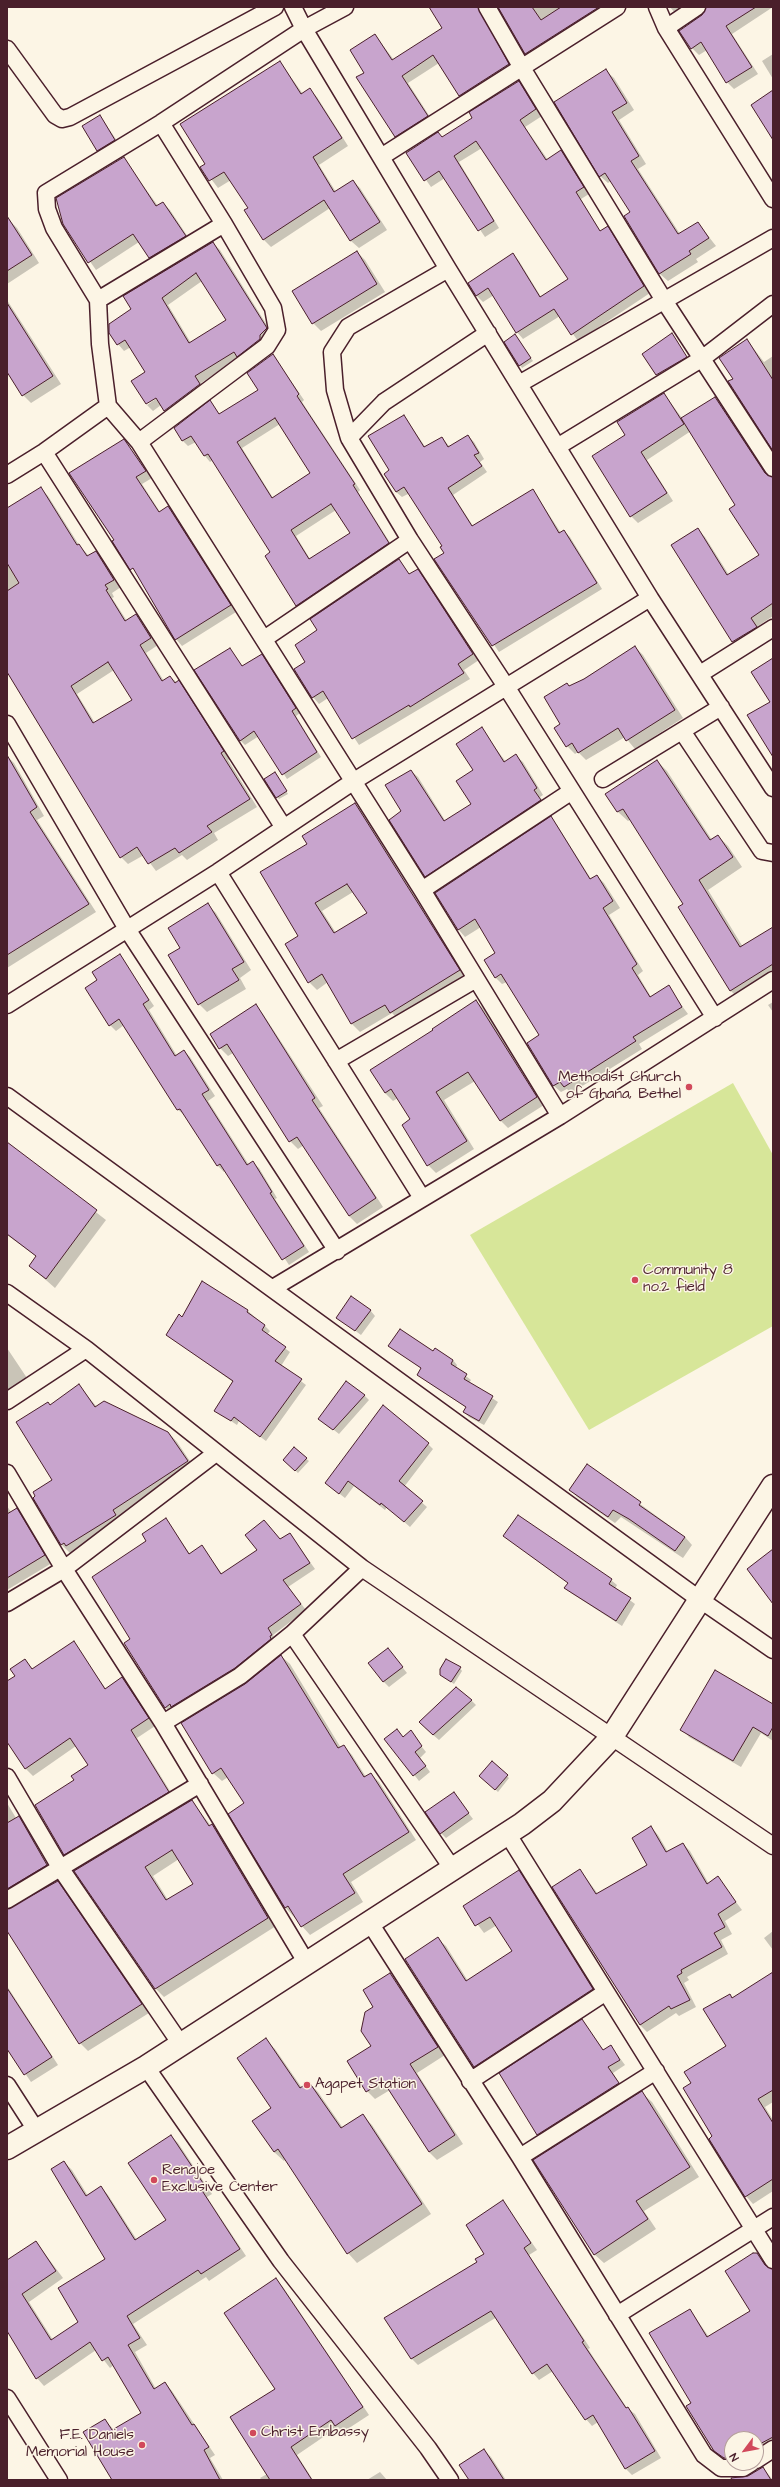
<!DOCTYPE html>
<html>
<head>
<meta charset="utf-8">
<style>
  body { margin:0 }
  #map { position:relative; width:780px; height:2487px; overflow:hidden; background:#fcf5e5; font-family:"Architects Daughter",sans-serif }
  canvas { display:block }
  .frame { position:absolute; inset:0; border:8px solid #4a1f2b; pointer-events:none }
  .north { position:absolute; left:724px; top:2431px; width:40px; height:40px; box-sizing:border-box; background:#fcf5e5; border:1px solid #b59f9b; border-radius:50%; rotate:238deg; font-size:11px; font-weight:700; line-height:16px; text-align:center; color:#4a1f2b }
  .north::after { content:''; display:block; margin:auto; width:14px; height:18px; background:#d1495b; clip-path:polygon(50% 0,100% 100%,50% 72%,0 100%) }
</style>
</head>
<body>
<div id="map">
<canvas width="780" height="2487"></canvas>
<div class="frame"></div>
<div class="north">N</div>
</div>
<script>
const ctx = document.querySelector('canvas').getContext('2d');
ctx.lineJoin = 'round';
function paint(path, color) {
  ctx.fillStyle = color;
  ctx.fill(path, 'evenodd');
}
function poly(rows) {
  const path = new Path2D();
  for (const r of rows) {
    path.moveTo(r[0], r[1]);
    for (let i = 2; i < r.length; i += 2) path.lineTo(r[i], r[i + 1]);
  }
  return path;
}
function strokePath(path, color, width, dash) {
  ctx.strokeStyle = color;
  ctx.lineWidth = width;
  ctx.lineCap = dash ? 'butt' : 'round';
  ctx.setLineDash(dash || []);
  ctx.stroke(path);
}
function label(font, color, halo, rows, align = 'center') {
  ctx.font = font + ' "Architects Daughter",sans-serif';
  ctx.lineWidth = 3;
  ctx.setLineDash([]);
  ctx.textBaseline = 'middle';
  ctx.strokeStyle = halo;
  ctx.fillStyle = color;
  for (const [text, x, y, turn = 0] of rows) {
    ctx.save();
    ctx.translate(x, y);
    ctx.rotate((+turn || 0) * Math.PI / 180);
    ctx.textAlign = isNaN(turn) ? turn : align;
    if (halo) ctx.strokeText(text, 0, 0);
    ctx.fillText(text, 0, 0);
    ctx.restore();
  }
}
const green = poly([
  [733,1083,773,1155,773,1326,589,1430,470,1235]
]);
const shadow = poly([
  [430,7,488,7,515,72,467,103,460,96,439,63,408,83,434,123,403,143,396,136,375,35,394,60,443,28],
  [499,7,617,7,533,61,526,54],
  [670,7,699,7,680,19],
  [707,7,773,7,732,34,758,74,734,89,727,82,707,50,699,55,692,48],
  [773,54,773,79,762,61],
  [280,62,303,94,310,90,317,97,348,146,319,165,336,192,353,181,360,188,387,230,359,248,351,241,330,208,271,247,263,239,249,208,231,180,218,188,202,167,207,164],
  [606,71,614,78,634,110,619,120,646,164,638,169,680,234,698,223,716,246,696,259,698,262,668,281,660,274,625,217,632,213,611,181,608,183,600,176],
  [519,82,542,116,525,127,548,160,561,152,568,158,589,194,581,199,601,232,608,228,614,234,650,293,578,341,560,316,523,339,517,332,494,295,483,302,476,295,513,254,519,261,541,297,569,279,482,148,459,162,499,228,485,237,445,178,431,187,407,153,438,133,443,138,474,118],
  [100,116,120,145,103,155,98,150],
  [123,158,158,206,163,203,170,210,192,243,156,265,139,242,96,270,63,223],
  [9,220,17,228,39,263,7,284],
  [213,243,220,250,273,335,201,383,206,391,171,418,161,405,153,411,147,405,160,396,159,394,146,404,132,381,147,372,131,347,124,351,118,344,133,309],
  [202,281,227,320,191,343,168,305],
  [357,252,365,260,385,292,321,331,313,323],
  [7,300,61,384,31,403,23,395,7,370],
  [515,335,533,361,522,368,505,342],
  [674,336,688,359,659,377,644,354],
  [747,340,764,362,773,356,773,449,734,379],
  [273,355,304,400,302,402,360,490,358,492,394,549,303,611,297,605,272,553,213,460,210,462,205,456,196,442,188,446,183,441,210,402,220,415,259,390],
  [280,424,312,473,273,498,242,448],
  [336,510,351,533,310,559,296,536],
  [664,394,682,418,715,398,723,406,769,476,773,479,773,616,758,626,764,635,741,649,733,642,672,545,697,529,705,537,729,575,760,555,736,505,691,431,647,460,673,501,638,523,631,516,626,435],
  [404,416,426,448,442,438,450,447,468,436,474,442,484,459,480,462,487,472,453,495,473,526,533,490,561,533,564,531,570,537,602,589,499,652,435,559,445,553,444,546,410,493,402,497,396,492,391,471],
  [124,440,152,478,142,484,160,512,168,507,175,514,236,612,182,646,176,639,138,576,113,541,116,540],
  [41,489,48,496,79,545,89,556,96,552,103,559,121,587,112,593,114,597,112,598,127,621,136,616,158,645,146,653,164,681,170,677,186,689,230,759,228,760,257,807,214,833,218,840,187,860,182,855,156,871,144,855,128,864,121,857,7,672,7,510],
  [114,670,133,700,95,723,77,694],
  [399,560,410,575,417,570,424,577,479,660,464,670,470,679,359,745,328,698,319,704,313,697,307,662],
  [635,647,643,655,683,718,635,749,625,737,586,760,578,752,575,754,567,746,562,724,570,687],
  [230,649,243,667,262,655,266,660,300,713,296,716,321,757,287,779,259,736,245,745,240,740],
  [481,729,506,762,516,756,523,762,543,795,540,797,547,807,432,883,426,876,402,812,411,771,418,777,446,822,473,805,474,770],
  [7,756,14,763,44,816,37,820,96,912,7,968],
  [657,761,667,771,712,840,718,836,728,846,742,867,708,890,743,947,773,928,773,979,740,1000,730,990,685,904,631,819,628,821,618,812,607,794],
  [275,773,288,794,279,799,277,797],
  [355,804,363,812,467,978,399,1020,392,1013,360,1032,352,1024,328,982,317,990,309,982,299,936,308,844],
  [353,892,368,913,336,933,322,911],
  [550,818,557,825,591,879,597,876,604,883,620,908,609,915,643,971,638,975,651,997,668,987,688,1014,639,1044,642,1049,571,1093,567,1089,561,1092,554,1086,528,1043,540,1035,507,982,502,984,496,978,506,972,505,971,496,978,485,960,496,953,481,927,465,937,459,930,436,893],
  [208,905,216,913,251,970,240,978,246,989,207,1012,199,1004,181,949],
  [120,956,154,1006,149,1010,177,1056,184,1051,190,1057,215,1096,208,1101,249,1165,253,1163,259,1168,277,1198,275,1199,309,1252,289,1265,226,1170,224,1172,218,1166,185,1115,178,1110,124,1025,116,1031,110,1025,98,980],
  [476,1001,484,1009,544,1105,508,1128,500,1120,475,1081,444,1100,474,1149,436,1173,428,1165,412,1120,398,1098,393,1101,385,1093,434,1031],
  [773,1002,773,1012,768,1005],
  [255,1006,263,1014,323,1106,319,1108,383,1207,357,1224,349,1216,304,1145,298,1149,290,1141,233,1053,228,1056,220,1048],
  [7,1143,106,1220,55,1288,30,1266,37,1257,7,1235],
  [202,1283,248,1311,265,1326,270,1331,267,1335,290,1352,281,1366,306,1385,266,1441,239,1421,237,1425,216,1411,233,1382,167,1335,182,1318],
  [370,1310,375,1316,361,1335,338,1318],
  [389,1346,433,1353,453,1360,457,1365,456,1368,471,1380,469,1383,498,1402,484,1425,469,1417,464,1412,467,1408,423,1379,418,1375,422,1369],
  [7,1348,27,1378,7,1391],
  [79,1386,97,1407,168,1432,177,1442,196,1470,71,1554,62,1545,53,1480],
  [364,1395,369,1400,339,1434,320,1419],
  [428,1444,433,1449,404,1487,427,1507,410,1527,387,1507,385,1510,354,1486,345,1498,332,1488],
  [294,1449,309,1461,298,1473,284,1460],
  [587,1465,685,1537,692,1545,683,1558,621,1517,615,1523,577,1497,570,1489],
  [7,1506,11,1512,16,1509,24,1517,52,1563,7,1590],
  [166,1520,190,1554,202,1547,222,1574,259,1551,264,1521,281,1540,290,1534,315,1569,288,1587,306,1610,273,1635,277,1642,171,1713,165,1707,131,1639,148,1542],
  [504,1536,611,1580,617,1585,615,1589,635,1604,622,1626,571,1593,566,1588,568,1583],
  [73,1642,106,1689,122,1678,129,1685,155,1726,137,1738,175,1799,72,1861,64,1854,75,1780,89,1766,76,1746,33,1776,26,1769,7,1739,7,1682,16,1676,25,1661,33,1669],
  [388,1649,407,1673,389,1687,383,1681],
  [281,1656,290,1664,341,1748,344,1746,352,1755,366,1777,371,1774,379,1782,416,1840,351,1882,363,1902,310,1935,285,1907,245,1803,228,1777,222,1781,213,1773,246,1685],
  [460,1668,462,1671,454,1684,441,1675],
  [471,1700,476,1705,439,1740,425,1728],
  [773,1706,773,1741,761,1733,741,1767,689,1737,682,1729],
  [397,1731,404,1738,410,1732,426,1752,420,1758,430,1772,419,1781,386,1739],
  [492,1763,509,1778,498,1792,481,1776],
  [453,1793,473,1819,446,1838,441,1833],
  [192,1801,211,1826,220,1833,276,1926,164,1997,156,1989,75,1871],
  [179,1859,195,1884,168,1900,153,1876],
  [7,1803,16,1818,19,1817,27,1825,55,1873,7,1905],
  [651,1827,658,1835,668,1852,683,1844,690,1851,709,1884,718,1878,742,1910,725,1921,732,1934,721,1940,728,1954,687,1977,689,1980,684,1983,696,2007,679,2016,676,2013,647,2032,640,2025,580,1870,598,1894,648,1865],
  [519,1872,526,1879,600,1997,482,2074,475,2067,438,1939,446,1946,468,1981,513,1951,497,1925,484,1933,464,1906],
  [57,1882,65,1890,149,2013,88,2051,80,2043,7,1929,7,1909],
  [773,1931,773,1950,764,1938],
  [390,1974,398,1982,445,2055,417,2073,463,2144,437,2160,429,2152,390,2090,375,2099,367,2091,374,2007],
  [773,1980,773,2102,765,2107,773,2120,773,2191,753,2204,746,2196,713,2137,692,2084,728,2046,730,1995,733,1998],
  [7,1986,58,2065,31,2082,7,2047],
  [582,2020,604,2051,611,2046,625,2065,613,2073,623,2089,543,2139,538,2134],
  [265,2039,275,2049,302,2088,309,2083,318,2092,343,2128,362,2115,372,2125,431,2214,357,2263,348,2253,286,2159,284,2161,274,2152,273,2108],
  [642,2093,652,2102,699,2177,644,2211,656,2229,604,2263,594,2254],
  [171,2136,178,2143,212,2194,207,2197,246,2256,209,2281,206,2277,133,2324,147,2345,135,2352,156,2389,165,2383,172,2391,215,2455,210,2458,223,2480,113,2480,105,2420,114,2430,142,2413,114,2365,110,2368,96,2350,44,2386,37,2378,7,2330,7,2259,11,2259,36,2242,63,2278,29,2302,53,2340,80,2323,107,2259,64,2162,72,2170,88,2196,101,2187,108,2195,137,2240,167,2220],
  [503,2202,537,2250,529,2255,590,2348,588,2349,627,2408,635,2414,661,2458,632,2475,626,2469,598,2422,592,2426,586,2419,553,2371,539,2380,533,2373,497,2317,418,2365,411,2358,485,2254],
  [757,2254,770,2269,773,2269,773,2446,756,2460,756,2439,732,2439,732,2465,715,2450,692,2403,690,2310,709,2337,751,2312],
  [275,2279,283,2287,369,2415,343,2432,338,2427,297,2455,313,2480,262,2480,260,2478,267,2474,277,2389],
  [484,2450,491,2457,506,2480,470,2480],
  [763,2468,773,2480,733,2480,748,2477],
  [380,2472,387,2480,367,2480]
]);
const building = poly([
  [429,7,478,7,509,64,459,96,433,55,402,76,428,116,395,137,356,77,364,73,350,50,375,34,392,60,442,28,429,7],
  [498,7,532,7,541,20,561,7,599,7,525,54,498,7],
  [706,7,756,7,726,26,752,67,726,83,701,42,691,49,679,31,702,15,706,7],
  [280,61,301,94,310,88,342,138,313,157,334,192,353,180,380,222,350,241,324,200,263,240,244,210,248,208,224,172,209,181,200,167,205,164,180,124,280,61],
  [606,69,627,103,612,112,639,156,631,161,678,234,698,222,709,238,689,251,691,254,659,274,624,216,630,212,605,173,599,177,554,102,606,69],
  [519,81,536,109,520,120,546,160,561,150,584,187,576,192,600,231,608,226,644,286,571,335,554,309,516,333,488,288,476,296,468,283,513,253,540,297,568,279,476,141,454,156,494,221,478,231,439,171,424,181,406,153,438,132,442,137,472,118,469,112,519,81],
  [773,90,773,140,751,105,773,90],
  [100,115,115,140,97,151,82,126,100,115],
  [124,157,156,206,163,202,186,236,149,258,133,234,88,263,63,224,56,198,124,157],
  [7,216,32,255,7,271,7,216],
  [213,242,267,328,260,335,260,339,237,357,234,352,195,376,200,384,164,411,156,398,146,404,131,381,145,372,125,340,117,345,109,333,109,324,131,309,123,296,213,242],
  [196,273,226,320,189,343,162,298,196,273],
  [357,251,377,284,312,324,292,291,357,251],
  [7,303,53,376,22,396,7,372,7,303],
  [672,333,687,357,656,375,642,354,672,333],
  [515,334,531,358,519,366,504,342,515,334],
  [747,339,773,380,773,451,728,381,733,379,719,358,747,339],
  [273,354,299,394,297,396,355,484,353,485,389,543,296,606,265,556,270,552,208,454,204,456,191,436,182,441,174,428,210,400,219,414,258,390,247,373,273,354],
  [275,418,310,473,272,498,237,442,275,418],
  [331,504,350,533,309,559,291,530,331,504],
  [664,393,684,424,641,452,667,493,630,517,592,456,625,435,617,422,664,393],
  [715,397,765,473,773,477,773,603,751,618,757,627,732,642,671,545,698,528,727,575,759,555,729,509,735,505,681,418,715,397],
  [404,415,424,447,442,437,448,447,468,435,479,453,474,455,482,466,448,488,472,526,533,489,559,533,564,530,597,583,492,646,434,559,444,553,440,547,442,546,404,487,396,492,384,474,389,470,368,436,404,415],
  [124,439,146,471,136,477,159,512,168,506,231,605,175,640,133,568,130,570,112,541,114,540,69,473,124,439],
  [41,487,77,545,79,544,87,556,96,551,114,580,105,585,108,589,106,590,125,621,136,614,151,638,140,645,162,681,170,676,175,683,179,680,224,751,221,753,250,799,207,826,212,832,179,853,175,848,148,864,137,847,120,858,7,672,7,591,19,583,7,563,7,508,41,487],
  [108,662,132,700,93,723,71,686,108,662],
  [399,559,409,574,418,569,473,654,458,664,464,673,410,707,409,705,352,739,323,691,312,698,294,669,305,662,295,645,317,630,310,619,399,559],
  [635,646,675,710,626,741,618,728,578,753,572,743,566,747,554,728,560,724,544,697,567,683,569,686,584,679,635,646],
  [230,648,242,666,262,654,296,708,292,711,317,752,282,775,254,731,240,741,194,670,230,648],
  [773,658,773,757,747,715,770,702,751,672,773,658],
  [482,727,504,762,516,754,537,788,534,790,541,800,425,877,389,820,401,811,385,785,411,770,444,821,471,804,456,781,473,770,456,744,482,727],
  [7,755,37,807,30,812,89,904,7,955,7,755],
  [657,760,710,840,718,835,733,857,699,880,740,947,773,927,773,964,730,991,678,907,683,904,623,809,617,812,605,794,657,760],
  [275,772,287,791,276,798,264,779,275,772],
  [355,803,460,970,390,1013,385,1005,351,1024,322,974,308,983,285,944,298,936,260,872,307,844,302,836,355,803],
  [347,884,367,913,334,933,315,903,347,884],
  [551,816,590,879,597,875,613,901,603,908,637,964,632,968,650,997,669,985,682,1007,633,1037,636,1041,564,1087,560,1082,553,1086,527,1043,539,1035,501,974,495,978,484,960,495,953,475,919,458,930,435,893,551,816],
  [208,903,244,962,232,969,239,980,198,1005,168,955,180,948,168,928,208,903],
  [120,954,149,1000,143,1004,175,1056,184,1050,209,1090,202,1094,247,1165,253,1161,272,1192,270,1193,304,1246,282,1260,220,1164,217,1166,180,1109,177,1110,119,1019,109,1026,85,988,97,980,92,972,120,954],
  [476,1000,537,1097,500,1121,468,1072,436,1092,467,1141,427,1166,402,1125,410,1119,391,1089,385,1093,370,1070,433,1030,432,1029,476,1000],
  [256,1004,315,1098,312,1100,376,1198,349,1216,297,1137,289,1142,227,1044,219,1049,210,1034,256,1004],
  [7,1142,97,1210,46,1279,29,1266,36,1256,7,1234,7,1142],
  [202,1281,248,1310,247,1312,265,1325,262,1330,286,1347,275,1361,302,1379,260,1437,234,1417,231,1421,214,1411,233,1381,166,1335,179,1314,182,1317,202,1281],
  [351,1296,371,1310,355,1331,336,1318,351,1296],
  [400,1329,433,1351,435,1348,453,1360,451,1364,467,1374,464,1379,493,1396,479,1421,463,1412,466,1407,417,1375,421,1368,388,1346,400,1329],
  [346,1381,365,1395,333,1430,318,1419,346,1381],
  [79,1384,95,1407,104,1401,168,1432,188,1461,113,1510,116,1515,66,1546,64,1543,61,1545,33,1498,35,1496,33,1492,52,1480,16,1422,48,1402,50,1405,79,1384],
  [383,1405,429,1443,399,1481,423,1501,404,1522,381,1503,380,1505,348,1481,339,1494,325,1483,383,1405],
  [294,1447,307,1458,295,1471,283,1460,294,1447],
  [587,1464,641,1502,639,1505,685,1537,675,1551,629,1519,613,1510,608,1517,569,1490,587,1464],
  [17,1508,45,1555,7,1578,7,1514,17,1508],
  [518,1515,612,1579,609,1584,631,1598,616,1621,564,1588,568,1583,503,1536,518,1515],
  [166,1518,189,1554,202,1545,221,1574,257,1550,245,1535,264,1520,280,1539,290,1533,310,1563,283,1580,301,1604,268,1628,272,1635,270,1636,271,1639,235,1668,171,1707,170,1704,165,1708,124,1643,130,1639,92,1577,146,1541,142,1534,166,1518],
  [773,1549,773,1604,747,1569,773,1549],
  [74,1641,105,1689,122,1677,149,1718,131,1730,169,1792,64,1855,35,1805,74,1780,71,1776,88,1765,70,1738,25,1769,7,1742,7,1681,15,1676,10,1669,25,1659,32,1669,74,1641],
  [388,1648,403,1667,383,1682,368,1663,388,1648],
  [281,1655,338,1748,344,1745,364,1777,371,1773,409,1832,343,1874,355,1893,301,1927,288,1906,285,1908,228,1814,244,1803,221,1768,212,1774,181,1723,245,1684,281,1655],
  [446,1659,461,1667,451,1682,440,1675,440,1669,446,1659],
  [715,1670,773,1704,773,1727,768,1736,753,1727,733,1761,680,1730,715,1670],
  [456,1687,472,1700,433,1735,419,1722,456,1687],
  [397,1729,403,1737,411,1730,422,1746,415,1752,426,1766,413,1776,384,1739,397,1729],
  [492,1761,508,1775,495,1790,479,1776,492,1761],
  [454,1792,469,1813,440,1834,425,1812,454,1792],
  [192,1800,209,1826,212,1824,268,1918,155,1989,74,1871,192,1800],
  [172,1850,193,1884,166,1900,145,1867,172,1850],
  [19,1816,47,1865,7,1889,7,1823,19,1816],
  [651,1826,666,1852,683,1843,707,1884,718,1876,736,1902,718,1914,725,1927,714,1933,722,1947,681,1970,682,1973,677,1976,690,2000,671,2009,669,2006,640,2025,552,1887,580,1869,596,1894,647,1865,632,1838,651,1826],
  [519,1870,593,1989,474,2067,405,1959,438,1937,466,1981,512,1951,490,1917,475,1926,463,1906,519,1870],
  [58,1881,142,2004,79,2044,7,1931,7,1909,58,1881],
  [773,1972,773,2090,758,2099,773,2123,773,2179,745,2197,709,2139,712,2136,683,2088,691,2083,684,2072,726,2046,703,2009,730,1994,732,1998,773,1972],
  [390,1973,438,2047,410,2064,455,2135,429,2152,383,2081,366,2092,347,2061,371,2046,361,2031,365,2012,373,2007,363,1990,390,1973],
  [7,1988,52,2057,24,2075,7,2049,7,1988],
  [582,2019,603,2050,611,2045,620,2060,608,2067,619,2083,537,2135,499,2073,582,2019],
  [266,2038,300,2088,309,2082,341,2128,363,2114,422,2204,347,2254,278,2149,274,2152,252,2121,271,2108,237,2058,266,2038],
  [642,2091,690,2167,636,2201,648,2219,594,2255,533,2160,642,2091],
  [171,2135,205,2186,201,2189,240,2249,201,2274,198,2270,127,2316,140,2338,128,2345,154,2389,165,2382,192,2425,194,2424,209,2447,204,2450,220,2480,112,2480,83,2432,105,2419,112,2430,141,2413,108,2357,102,2361,90,2342,36,2379,7,2331,7,2260,36,2241,56,2271,22,2294,51,2340,78,2322,58,2288,105,2259,51,2169,64,2161,86,2196,101,2186,135,2240,166,2220,128,2163,171,2135],
  [503,2200,531,2243,524,2248,584,2341,582,2342,626,2408,628,2407,655,2451,625,2469,593,2415,585,2420,547,2364,532,2374,491,2311,411,2359,384,2318,477,2262,475,2259,484,2254,466,2225,503,2200],
  [753,2253,757,2253,765,2265,773,2269,773,2437,756,2446,756,2439,732,2439,732,2458,724,2458,714,2451,686,2406,691,2403,649,2333,690,2309,707,2337,750,2311,725,2271,753,2253],
  [276,2278,363,2407,335,2426,331,2420,291,2447,312,2480,270,2480,230,2417,275,2389,224,2313,276,2278],
  [484,2449,504,2480,469,2480,459,2465,484,2449],
  [763,2467,771,2480,732,2480,731,2478,748,2476,763,2467]
]);
const street = poly([
  [293,7,304,29,161,123,46,193,47,209,54,228,98,300,100,344,108,406,139,442,422,890,560,1116],
  [487,7,522,68,665,302,773,468],
  [657,7,666,28,773,199],
  [666,28,697,7],
  [7,49,55,115,62,119,70,117,275,7],
  [381,157,617,7],
  [448,269,348,327,332,352,335,390,349,438,384,402,488,333],
  [98,300,224,224],
  [519,384,773,238],
  [349,438,410,540,507,688,715,1018],
  [139,442,267,346,277,330,273,308,224,224,161,123],
  [557,447,703,358,773,304],
  [44,452,284,828],
  [7,475,44,452,108,406],
  [650,598,773,788],
  [264,639,410,540],
  [700,674,773,628],
  [7,724,127,929,337,1251],
  [682,731,762,851,773,853],
  [603,779,721,707],
  [218,872,422,1198],
  [422,890,572,791],
  [7,1005,218,872,354,781,650,598,448,269,304,29,345,7],
  [336,1061,476,979],
  [7,1096,699,1599,773,1650],
  [273,1288,560,1116,773,980],
  [7,1293,86,1349,362,1568,773,1846],
  [7,1401,86,1349],
  [7,1473,64,1569,163,1723],
  [7,1603,64,1569,216,1453],
  [292,1634,452,1868],
  [7,1777,61,1869,180,2043],
  [507,1833,773,2260],
  [7,1900,200,1784],
  [370,1923,520,2157,704,2455,721,2468,743,2468,751,2463],
  [306,1962,163,1723,240,1676,292,1634,362,1568],
  [146,2067,281,2261,428,2448,450,2480],
  [470,2081,606,1992],
  [7,2085,36,2130],
  [520,2157,656,2071],
  [617,2315,773,2217],
  [7,2398,59,2480],
  [756,2460,773,2449]
]);
const secondary = poly([
  [7,2148,146,2067,522,1824,552,1801,611,1738,773,1486]
]);
const markers = [
  [689,1087,4,"#d1495b"],
  [635,1280,4,"#d1495b"],
  [307,2085,4,"#d1495b"],
  [154,2180,4,"#d1495b"],
  [253,2433,4,"#d1495b"],
  [142,2445,4,"#d1495b"]
];
const poiNames = [
  ["Methodist Church",681,1078,"right"],
  ["of Ghana, Bethel",681,1095,"right"],
  ["Community 8",643,1271],
  ["no.2 field",643,1288],
  ["Agapet Station",315,2085],
  ["Renajoe",162,2171],
  ["Exclusive Center",162,2188],
  ["Christ Embassy",261,2433],
  ["F.E. Daniels",134,2436,"right"],
  ["Memorial House",134,2453,"right"]
];
paint(green, '#d7e699');
paint(shadow, '#0003');
paint(building, '#c8a4cd');
strokePath(building, '#4a1f2b', 1);
strokePath(street, '#4a1f2b', 19);
strokePath(secondary, '#4a1f2b', 25);
strokePath(street, '#fcf5e5', 16);
strokePath(secondary, '#fcf5e5', 22);
for (const [x, y, r, color] of markers) {
  const dot = new Path2D();
  dot.arc(x, y, r, 0, 2 * Math.PI);
  ctx.fillStyle = color;
  ctx.fill(dot);
  strokePath(dot, '#fcf5e5', 1.5);
}
label('15px', '#4a1f2b', '#fcf5e5', poiNames, 'left');
</script>
</body>
</html>
